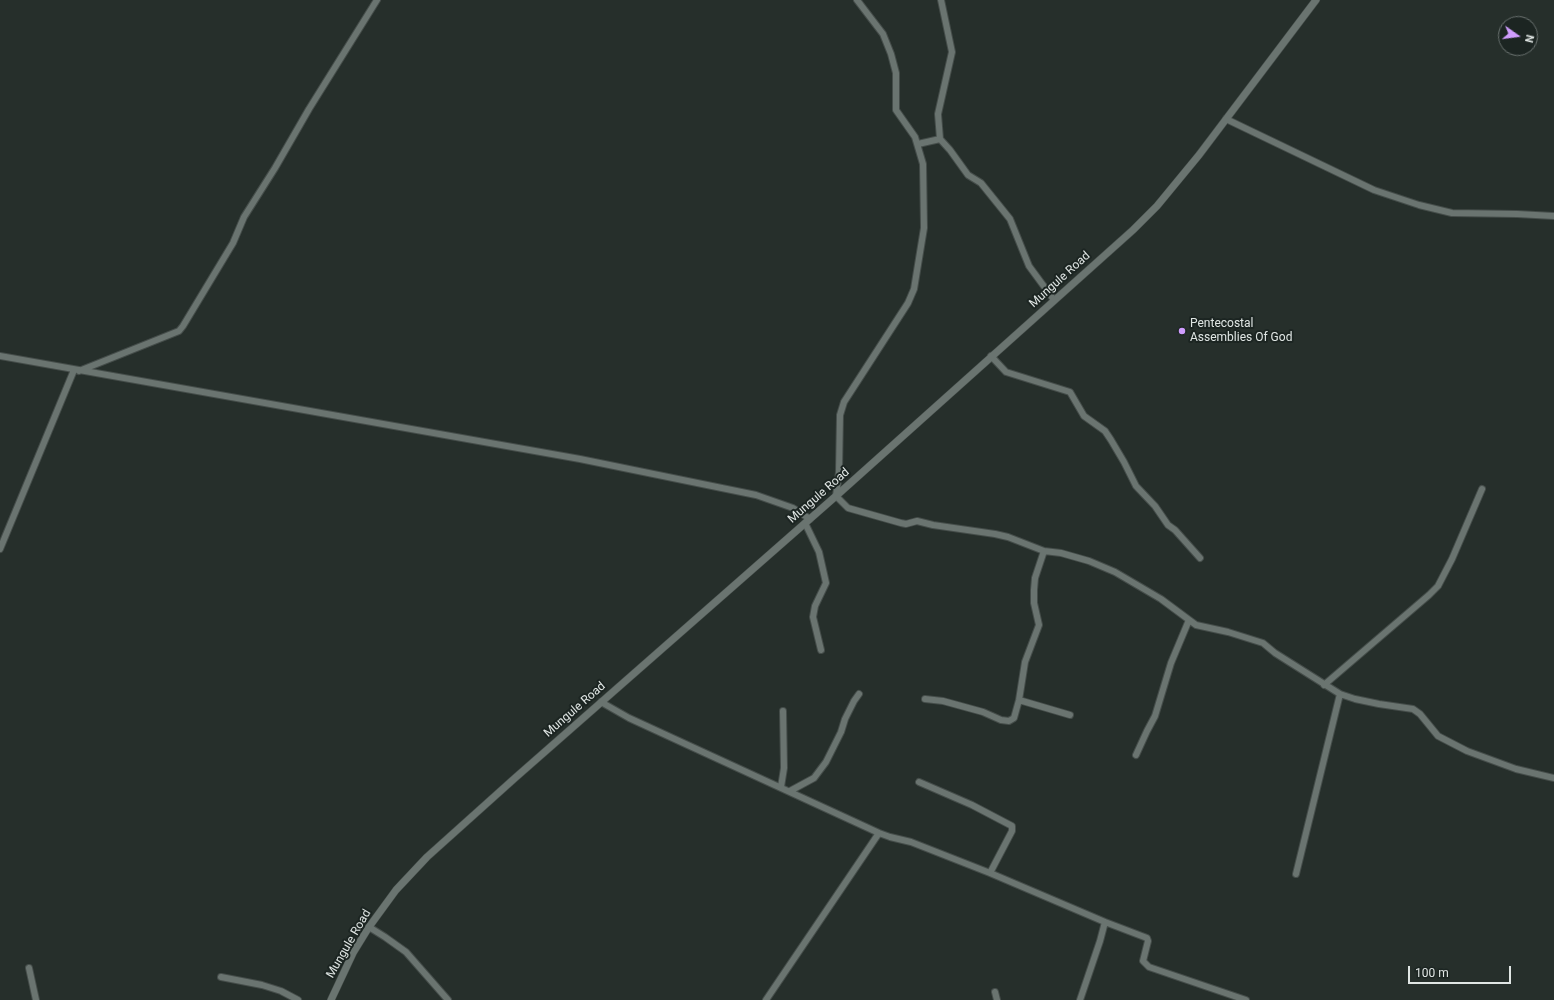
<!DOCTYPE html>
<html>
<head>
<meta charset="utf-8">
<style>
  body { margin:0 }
  #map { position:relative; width:1554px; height:1000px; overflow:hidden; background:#262f2b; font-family:Roboto,sans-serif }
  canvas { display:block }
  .north { position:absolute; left:1498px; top:16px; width:40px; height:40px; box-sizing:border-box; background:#1c2522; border:1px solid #6a7270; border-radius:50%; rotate:104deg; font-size:11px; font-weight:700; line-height:16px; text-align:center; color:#e0e6e4 }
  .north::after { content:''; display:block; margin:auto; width:14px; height:18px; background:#d09dfe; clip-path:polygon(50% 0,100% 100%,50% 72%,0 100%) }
  .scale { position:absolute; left:1408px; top:966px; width:103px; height:18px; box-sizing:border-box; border:2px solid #e0e6e4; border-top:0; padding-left:5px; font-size:12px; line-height:14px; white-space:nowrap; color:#e0e6e4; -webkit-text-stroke:3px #1c2522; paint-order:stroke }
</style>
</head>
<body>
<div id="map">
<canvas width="1554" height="1000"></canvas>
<div class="north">N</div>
<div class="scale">100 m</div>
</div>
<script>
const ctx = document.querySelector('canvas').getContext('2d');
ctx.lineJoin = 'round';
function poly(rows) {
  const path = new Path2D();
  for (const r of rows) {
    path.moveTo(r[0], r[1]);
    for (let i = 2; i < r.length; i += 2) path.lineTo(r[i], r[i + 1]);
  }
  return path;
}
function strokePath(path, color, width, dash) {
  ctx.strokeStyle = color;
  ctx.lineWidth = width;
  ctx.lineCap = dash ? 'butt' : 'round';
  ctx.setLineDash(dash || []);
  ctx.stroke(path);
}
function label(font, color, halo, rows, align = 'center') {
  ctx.font = font + ' Roboto,sans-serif';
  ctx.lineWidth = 4;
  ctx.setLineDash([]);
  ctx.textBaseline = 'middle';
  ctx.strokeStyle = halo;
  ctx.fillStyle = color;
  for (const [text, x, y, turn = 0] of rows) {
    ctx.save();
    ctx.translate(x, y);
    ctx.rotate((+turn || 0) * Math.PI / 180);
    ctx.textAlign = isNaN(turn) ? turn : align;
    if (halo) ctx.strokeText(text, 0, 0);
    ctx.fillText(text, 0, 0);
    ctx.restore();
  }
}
const minor = poly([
  [857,0,883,34,891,54,896,73,896,110,915,137,923,164,924,228,914,289,908,303,844,402,840,415,839,472,836,496,848,508,901,523,906,524,917,521,933,525,995,534,1008,537,1044,551,1061,553,1089,561,1115,572,1161,599,1196,625,1228,632,1263,643,1275,653,1340,694,1355,699,1379,704,1413,709,1420,714,1438,736,1467,751,1516,769,1554,778],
  [941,0,952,52,938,114,940,139,950,150,968,175,981,183,1010,219,1029,266,1054,300],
  [1226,119,1374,190,1419,205,1452,213,1517,214,1554,216],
  [918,144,940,139],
  [0,356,580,459,756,495,793,508,810,519],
  [991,356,1006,372,1070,392,1084,416,1105,431,1111,440,1124,462,1136,486,1155,506,1168,525,1175,530,1200,558],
  [79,371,179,331,183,326,233,243,244,217,275,168,309,109,377,0],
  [805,523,819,552,826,583,815,606,813,617,821,650],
  [0,549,74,370],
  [1324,685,1429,595,1438,586,1452,559,1482,489],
  [925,699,943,701,983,712,1001,720,1009,721,1014,718,1019,700,1025,662,1039,625,1034,603,1034,590,1035,578,1044,551],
  [1019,700,1070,715],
  [601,702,629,718,879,833,890,837,911,842,990,873,1105,922,1147,938,1148,941,1143,961,1149,967,1246,1000],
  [1136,755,1147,731,1155,716,1171,663,1189,620],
  [919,782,972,805,1012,826,1012,831,990,873],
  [781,787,784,768,783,711],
  [790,791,814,778,826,762,841,732,845,719,854,701,859,694],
  [1296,874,1340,694],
  [369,927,385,937,406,952,448,1000],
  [29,968,36,1000],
  [221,977,262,985,281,991,298,1000],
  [995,992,997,1000],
  [766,1000,879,833],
  [1080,1000,1100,941,1105,922]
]);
const tertiary = poly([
  [331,1000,353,953,369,927,396,890,427,857,515,778,836,496,1133,230,1157,206,1199,155,1316,0]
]);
const markers = [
  [1182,331,4,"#d09dfe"]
];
const streetNames = [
  ["Mungule Road",1060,280,-42],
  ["Mungule Road",819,496,-41],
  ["Mungule Road",575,710,-41],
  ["Mungule Road",349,944,-60]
];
const poiNames = [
  ["Pentecostal",1190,324],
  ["Assemblies Of God",1190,338]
];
strokePath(minor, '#454d4a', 8);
strokePath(tertiary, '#454d4a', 8);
strokePath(minor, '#6a7470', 6);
strokePath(tertiary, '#6a7470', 7);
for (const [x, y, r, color] of markers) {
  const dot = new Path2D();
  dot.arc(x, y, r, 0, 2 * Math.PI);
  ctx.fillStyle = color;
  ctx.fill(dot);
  strokePath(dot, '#1c2522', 1.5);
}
label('12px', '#e0e6e4', '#1c2522', streetNames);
label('12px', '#e0e6e4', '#1c2522', poiNames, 'left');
</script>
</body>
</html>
